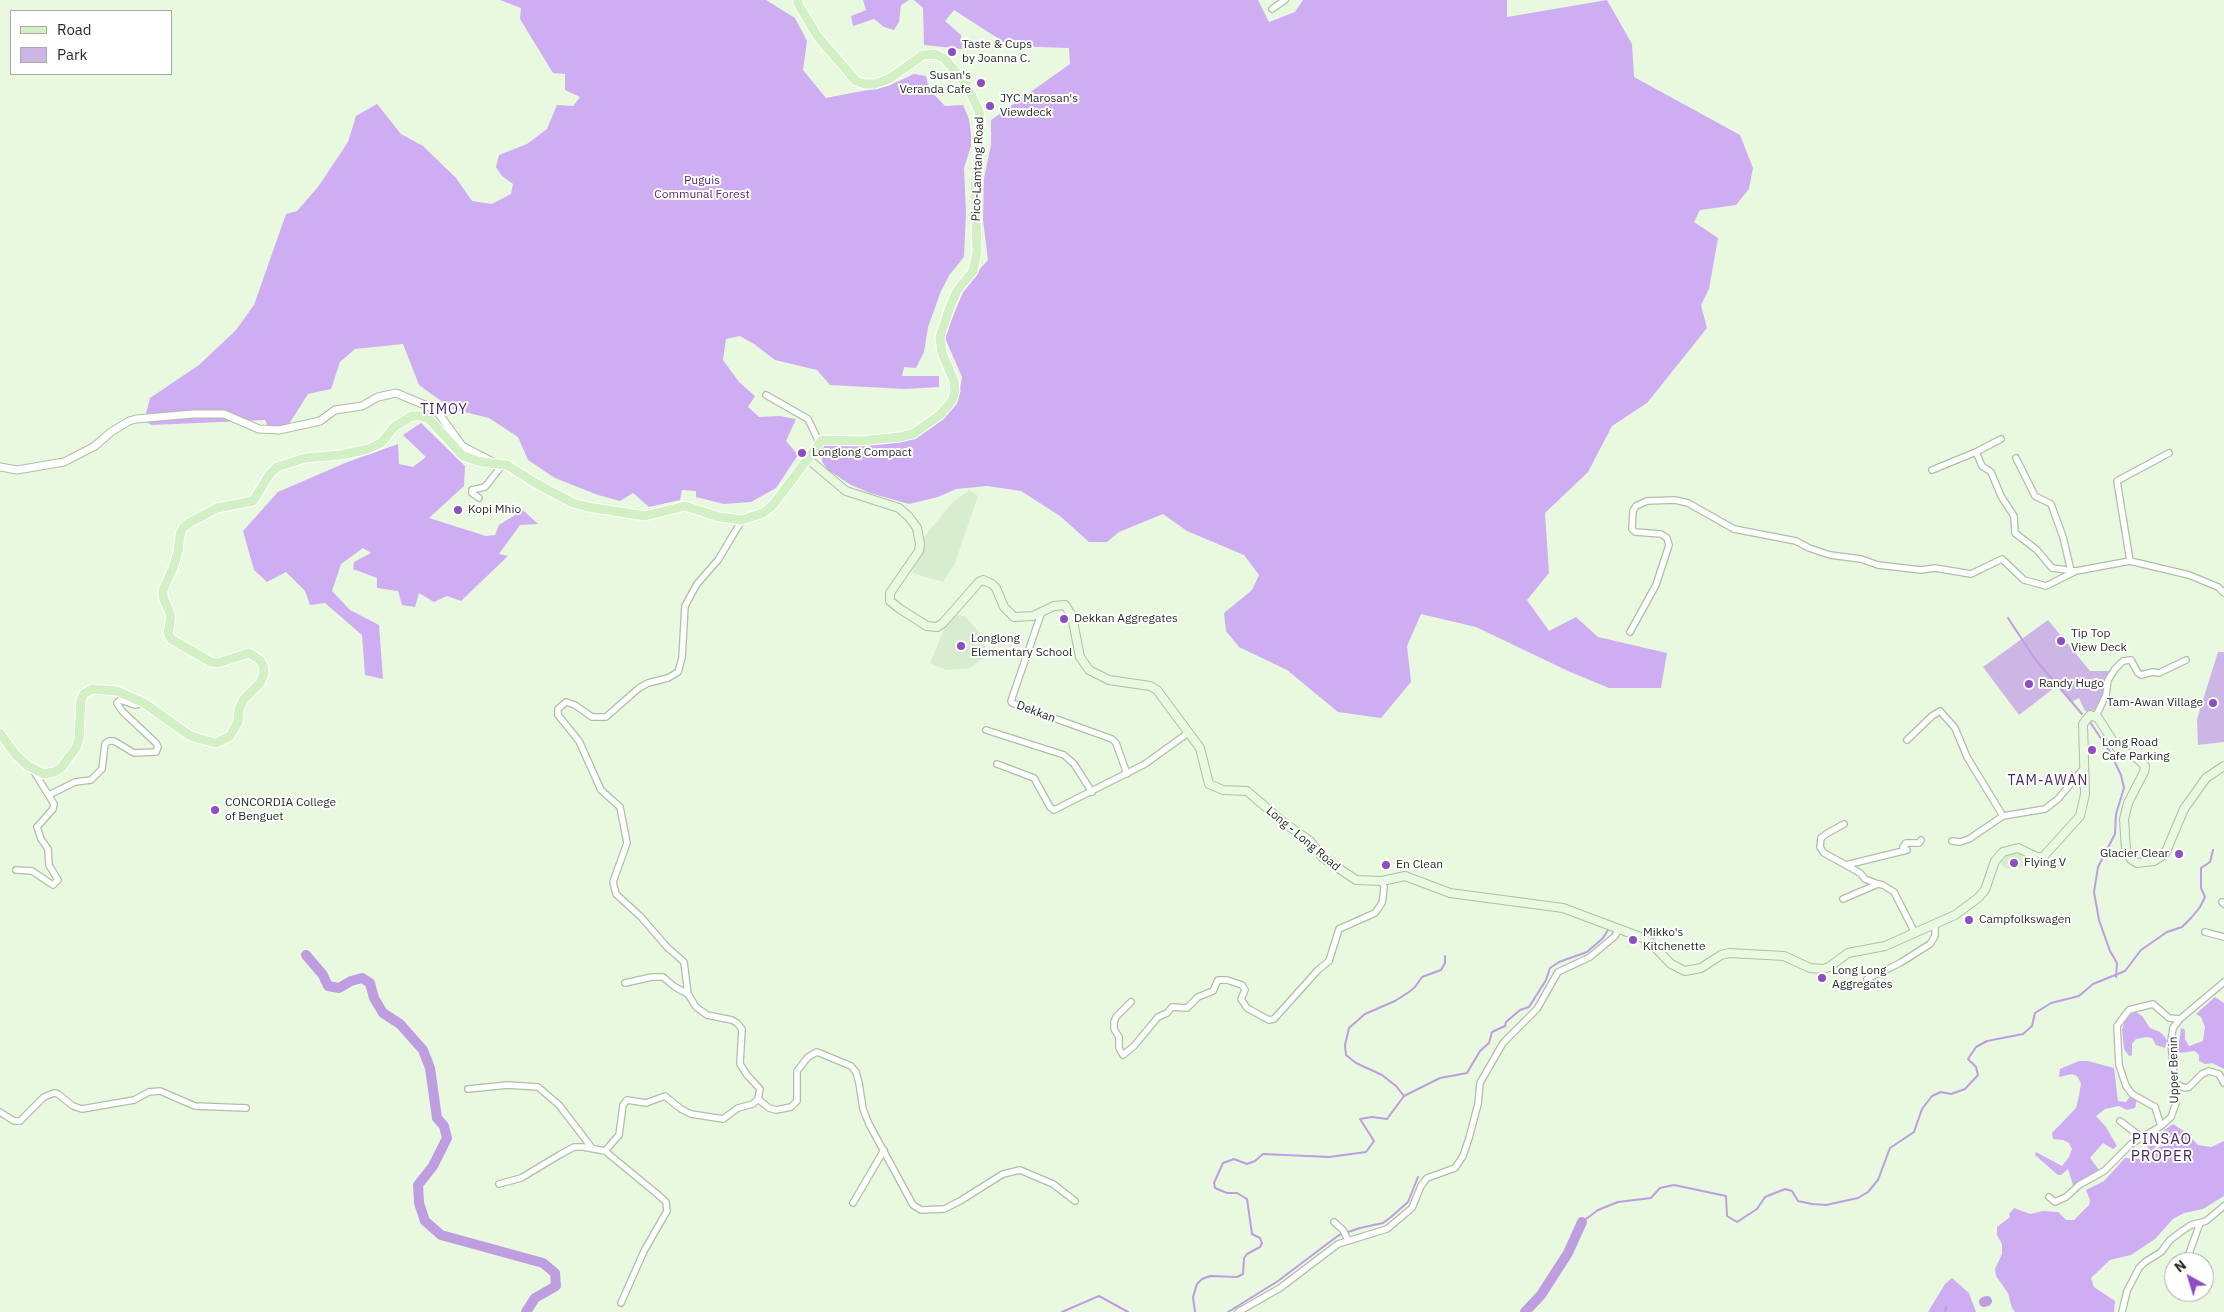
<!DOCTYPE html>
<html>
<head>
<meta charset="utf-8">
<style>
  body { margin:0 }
  #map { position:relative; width:2224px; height:1312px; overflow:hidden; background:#e8f9e0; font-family:"IBM Plex Sans",sans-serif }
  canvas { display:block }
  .legend { position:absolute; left:10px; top:10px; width:162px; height:65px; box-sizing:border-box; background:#fff; border:1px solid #a9aba7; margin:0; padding:6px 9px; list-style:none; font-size:15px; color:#272d24 }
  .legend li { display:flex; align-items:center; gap:10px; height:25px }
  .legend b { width:25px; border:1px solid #a9aba7 }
  .north { position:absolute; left:2164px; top:1252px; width:50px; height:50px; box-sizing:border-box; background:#fff; border:1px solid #a9aba7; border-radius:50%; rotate:321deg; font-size:14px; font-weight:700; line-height:20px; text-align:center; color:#272d24 }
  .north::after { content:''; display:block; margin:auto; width:18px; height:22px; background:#8e4dc2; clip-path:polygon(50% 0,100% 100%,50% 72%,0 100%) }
</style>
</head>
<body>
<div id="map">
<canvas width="2224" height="1312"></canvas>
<ul class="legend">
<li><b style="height:6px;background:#d2f0c3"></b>Road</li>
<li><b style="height:14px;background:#cdb5e5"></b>Park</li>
</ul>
<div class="north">N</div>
</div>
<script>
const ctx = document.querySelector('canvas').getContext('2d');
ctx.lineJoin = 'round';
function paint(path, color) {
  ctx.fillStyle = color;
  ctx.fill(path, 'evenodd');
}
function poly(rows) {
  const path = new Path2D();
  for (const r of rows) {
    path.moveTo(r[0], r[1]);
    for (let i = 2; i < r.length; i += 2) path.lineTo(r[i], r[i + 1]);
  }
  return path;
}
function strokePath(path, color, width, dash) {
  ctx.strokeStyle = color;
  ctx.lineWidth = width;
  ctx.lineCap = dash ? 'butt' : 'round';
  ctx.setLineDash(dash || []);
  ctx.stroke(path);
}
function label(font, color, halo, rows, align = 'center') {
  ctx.font = font + ' "IBM Plex Sans",sans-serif';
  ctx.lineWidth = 4;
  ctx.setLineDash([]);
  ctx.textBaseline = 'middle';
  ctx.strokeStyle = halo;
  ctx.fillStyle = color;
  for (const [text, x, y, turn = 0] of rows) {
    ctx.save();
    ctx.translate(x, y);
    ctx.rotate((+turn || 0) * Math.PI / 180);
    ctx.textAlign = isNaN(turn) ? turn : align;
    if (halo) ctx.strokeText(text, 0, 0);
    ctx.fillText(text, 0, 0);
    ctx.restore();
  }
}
const built = poly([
  [969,490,978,496,955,563,943,582,912,573,924,537,951,504],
  [954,615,965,616,983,637,987,655,970,668,946,670,930,663,946,624],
  [2007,853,2016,853,2022,855,2023,867,2006,869,1999,862]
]);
const green = poly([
  [2048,620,2090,671,2111,671,2104,697,2096,710,2085,711,2079,698,2071,702,2058,685,2019,715,1983,667],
  [2218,652,2224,652,2224,742,2198,745,2197,719]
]);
const forest = poly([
  [500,0,766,0,795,18,807,41,803,70,826,98,888,86,914,74,926,76,929,89,945,106,963,105,969,119,971,135,971,146,964,168,966,212,964,257,950,274,941,291,928,327,924,352,916,368,904,367,902,376,939,376,939,387,905,389,830,385,817,370,775,360,754,344,740,336,726,339,723,360,739,382,755,396,748,407,759,417,779,416,796,419,786,441,798,455,776,488,751,502,724,504,696,497,696,491,682,490,680,500,649,507,633,493,620,501,598,495,555,478,528,460,518,437,489,418,452,409,419,385,403,344,355,349,340,362,331,389,308,394,289,424,270,430,265,420,152,425,144,421,150,398,199,365,236,330,254,305,286,214,297,211,318,187,348,142,356,116,377,104,401,134,423,146,456,178,472,201,492,204,511,194,513,184,502,176,496,167,499,155,527,144,547,129,557,105,573,106,580,97,565,90,565,74,553,73,520,19,521,8],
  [863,0,909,0,901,5,899,22,894,30,884,27,874,19,853,26,851,16,866,10],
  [914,0,1258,0,1269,22,1295,12,1303,0,1507,0,1507,17,1607,0,1632,44,1634,77,1740,135,1753,168,1749,189,1736,205,1700,210,1694,222,1718,238,1709,289,1701,305,1707,328,1647,403,1612,426,1588,472,1545,513,1549,573,1527,600,1549,631,1576,617,1598,637,1667,653,1661,688,1609,688,1568,671,1476,627,1421,614,1407,646,1411,682,1381,718,1338,712,1287,670,1239,647,1226,631,1224,613,1252,590,1259,575,1244,555,1187,531,1163,514,1119,532,1107,542,1089,542,1060,516,1021,491,987,486,956,489,938,497,909,504,870,493,851,485,828,470,823,463,820,453,822,447,827,444,861,445,937,422,958,400,962,377,945,338,950,323,966,285,988,260,983,220,984,178,991,145,991,120,1070,64,1069,48,1010,46,954,10,945,21,961,35,962,49,924,45,923,8],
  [421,423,465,466,464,486,429,518,486,536,495,535,499,525,523,510,538,524,520,525,499,554,508,556,461,601,447,596,434,602,419,593,415,607,402,605,398,591,377,588,377,578,353,569,354,562,371,553,363,548,341,564,332,591,350,610,379,625,383,679,365,675,362,635,325,603,310,605,305,591,286,572,267,582,254,570,243,531,278,492,345,463,398,444,399,464,413,467,426,457,403,435],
  [2215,997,2224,1003,2224,1069,2212,1063,2205,1064,2199,1061,2199,1055,2195,1051,2180,1053,2178,1050,2181,1028,2185,1030,2185,1039,2189,1046,2203,1041,2205,1027,2201,1017,2196,1014],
  [2136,1012,2142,1016,2150,1028,2160,1032,2165,1037,2167,1041,2165,1048,2156,1045,2152,1038,2146,1037,2136,1039,2132,1044,2132,1055,2129,1056,2124,1049,2122,1030,2126,1017],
  [2079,1061,2088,1061,2114,1068,2118,1101,2126,1102,2131,1095,2135,1096,2137,1100,2135,1108,2127,1110,2119,1106,2105,1109,2096,1116,2106,1127,2117,1146,2113,1149,2103,1143,2090,1158,2100,1171,2076,1185,2073,1185,2068,1169,2061,1175,2058,1175,2035,1155,2036,1152,2062,1166,2069,1157,2072,1149,2069,1143,2063,1140,2053,1139,2052,1133,2076,1108,2079,1096,2081,1083,2077,1076,2072,1074,2059,1077,2060,1069],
  [2173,1124,2187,1133,2198,1145,2211,1147,2224,1141,2224,1196,2203,1209,2184,1213,2173,1219,2155,1239,2131,1255,2110,1260,2091,1278,2094,1287,2115,1301,2114,1312,2015,1312,2012,1308,2008,1293,1996,1276,1995,1269,2002,1254,2002,1244,1997,1235,1997,1227,2010,1217,2009,1214,2014,1208,2030,1214,2043,1211,2058,1212,2066,1220,2074,1220,2089,1205,2090,1200,2086,1190,2104,1181,2125,1158,2144,1159,2149,1155,2147,1144,2150,1143,2157,1148,2165,1145,2167,1138,2163,1131],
  [1952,1278,1969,1293,1976,1312,1928,1312,1945,1284]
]);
const stream = poly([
  [2008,618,2035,659,2082,714],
  [2090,722,2110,752,2121,775,2124,788,2116,814,2115,834,2098,867,2094,892,2099,920,2110,951,2117,963,2116,977],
  [1404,1096,1396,1086,1382,1075,1356,1063,1346,1055,1345,1045,1349,1028,1365,1014,1395,1001,1409,992,1415,987,1422,977,1441,970,1445,963,1445,956],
  [1582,1222,1598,1210,1618,1202,1651,1198,1660,1188,1674,1185,1726,1196,1727,1216,1737,1222,1757,1209,1765,1197,1785,1189,1792,1191,1798,1201,1812,1204,1826,1205,1858,1198,1868,1192,1878,1180,1890,1148,1914,1132,1922,1109,1932,1096,1941,1092,1951,1094,1965,1089,1978,1075,1976,1067,1968,1059,1976,1047,1987,1041,2023,1034,2032,1026,2035,1013,2051,1003,2079,996,2093,984,2125,971,2141,950,2167,932,2182,927,2192,917,2200,907,2205,897,2201,888,2201,868,2210,862,2213,850],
  [1062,1312,1099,1296,1128,1312],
  [1195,1312,1193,1297,1197,1284,1202,1279,1210,1276,1237,1277,1243,1274,1244,1258,1247,1254,1260,1247,1262,1243,1260,1238,1252,1234,1247,1199,1237,1193,1227,1193,1215,1188,1214,1183,1223,1163,1234,1159,1247,1164,1255,1161,1263,1154,1329,1157,1366,1152,1374,1141,1360,1119,1372,1117,1387,1119,1404,1096,1440,1078,1467,1073,1480,1051,1489,1043,1492,1032,1505,1026,1506,1022,1520,1010,1529,1007,1546,980,1550,968,1559,962,1587,952,1603,938,1608,930],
  [1228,1312,1278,1281,1339,1235,1360,1228,1383,1223,1391,1217,1408,1202,1418,1177],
  [1945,1312,1946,1307]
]);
const river = poly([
  [306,955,323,975,328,986,339,988,351,981,362,978,370,983,374,998,383,1013,400,1024,423,1050,430,1068,437,1118,444,1126,447,1138,433,1166,418,1185,419,1203,425,1221,441,1235,543,1263,555,1273,556,1286,535,1298,526,1312],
  [1984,1302,1987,1301],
  [1525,1312,1541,1295,1568,1253,1582,1222]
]);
const minor = poly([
  [1272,9,1285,0],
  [766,395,808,419,819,442],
  [1976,452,1982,466,1991,472,2001,496,2014,516,2015,533,2037,550,2052,568,2076,571,2130,561,2189,575,2218,587,2224,593],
  [2016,458,2035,496,2051,504,2063,537,2071,571],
  [1932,470,1976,452,2001,439],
  [479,498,472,493,472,490,485,487,503,464],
  [2130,561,2117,481,2169,453],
  [1041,614,1011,701,1012,703,1112,739,1116,743,1127,774],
  [1630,632,1656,585,1669,545,1667,538,1661,534,1635,532,1632,529,1633,511,1636,506,1647,501,1675,500,1688,503,1734,529,1796,541,1809,548,1830,555,1861,559,1878,565,1921,570,1935,568,1971,574,2002,559,2024,580,2046,586,2076,571],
  [2096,716,2106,695,2108,680,2115,669,2123,661,2131,660,2138,673,2141,675,2153,672,2159,673,2186,660],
  [986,730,1064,755,1074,764,1092,792],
  [1907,740,1932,716,1940,711,1955,728,1967,757,2003,816,2045,809,2058,799,2084,768],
  [997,764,1034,778,1050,807,1054,810,1145,764,1188,733],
  [49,795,75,782,91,780,102,769,105,744,109,741,114,741,134,753,156,752,158,747,156,743,122,711,117,703,120,700,135,705,144,703],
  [1844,824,1826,834,1821,838,1820,847,1824,853,1846,865],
  [1952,841,1960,842,1969,839,2003,816],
  [16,870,32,871,53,885,58,880,49,865,48,849,41,839,37,827,53,809,54,804,33,770],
  [1878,884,1865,879,1860,873,1846,865,1907,850,1903,847,1906,843,1919,843,1921,840],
  [1843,899,1878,884,1883,885,1894,892,1915,933],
  [2222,902,2224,904],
  [2205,932,2224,937],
  [1867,979,1900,963,1930,944,1935,936,1935,924],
  [625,983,652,977,663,977,675,987,688,994],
  [1131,1002,1116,1017,1114,1022,1114,1029,1119,1037,1119,1048,1123,1055,1134,1046,1158,1017,1167,1013,1172,1007,1187,1008,1198,997,1213,991,1218,980,1227,980,1242,985,1245,990,1241,999,1247,1008,1269,1020,1274,1019,1318,970,1329,961,1339,929,1375,913,1382,903,1383,897,1384,887,1382,881],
  [2174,1083,2185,1088,2189,1087,2202,1074,2209,1071,2219,1074,2224,1083],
  [468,1089,508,1085,538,1087,559,1105,592,1148],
  [758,1099,769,1108,776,1110,791,1107,797,1101,797,1071,808,1057,817,1052,822,1054,851,1066,856,1072,859,1083,863,1109,869,1124,913,1205,921,1210,944,1209,960,1201,1003,1174,1020,1170,1053,1184,1075,1201],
  [0,1112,14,1121,20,1121,44,1097,54,1093,58,1094,73,1106,82,1109,134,1100,149,1092,160,1091,195,1106,246,1108],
  [2120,1121,2141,1137],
  [2161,1126,2155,1107,2132,1094,2126,1086,2119,1065,2117,1026,2129,1010,2153,1004,2169,1018,2180,1019],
  [605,1151,619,1135,623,1105,627,1100,646,1103,665,1096,681,1109,691,1114,723,1119,738,1108,753,1104,758,1099,760,1089,747,1075,740,1064,742,1029,737,1023,732,1020,707,1015,696,1007,688,994,684,962,667,947,641,917,616,894,613,882,627,843,620,807,601,790,579,741,558,715,558,709,566,702,575,705,592,717,606,717,639,688,648,683,668,678,678,672,682,658,685,606,697,584,718,560,742,520],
  [499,1184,521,1178,561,1154,574,1147,583,1147,605,1151,656,1193,666,1202,667,1211,644,1251,621,1303],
  [2049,1197,2055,1202,2066,1197,2079,1185,2104,1171,2131,1144,2161,1126,2171,1117,2176,1103,2171,1041,2173,1028,2180,1019,2224,982],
  [853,1203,884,1150],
  [1334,1222,1343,1230,1348,1240],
  [2186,1262,2200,1223],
  [1238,1312,1280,1288,1338,1244,1387,1229,1412,1208,1421,1186,1427,1178,1455,1168,1463,1156,1469,1138,1478,1104,1480,1083,1503,1043,1537,1009,1558,972,1590,957,1615,936,1619,929],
  [2122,1312,2127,1291,2139,1268,2145,1262,2161,1252,2170,1240,2182,1231,2191,1225,2206,1221,2224,1206]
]);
const tertiary = poly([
  [0,467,17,470,64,462,95,446,111,432,129,421,136,419,193,414,224,414,259,429,279,430,320,421,335,410,362,406,378,397,396,393,432,408,439,414,462,446,491,461]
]);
const secondary = poly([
  [808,459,846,491,899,508,909,517,917,528,920,544,919,551,890,593,890,601,900,609,927,626,937,627,943,623,979,582,983,580,992,584,996,588,1004,607,1014,617,1033,616,1054,606,1065,605,1072,616,1080,657,1089,670,1109,680,1150,686,1157,690,1200,748,1209,784,1223,790,1247,791,1283,822,1310,841,1322,857,1356,880,1382,881,1405,876,1450,893,1563,908,1643,938,1651,943,1671,964,1685,971,1701,968,1721,955,1729,953,1784,956,1810,968,1823,969,1829,967,1848,953,1885,946,1955,915,1978,898,1985,890,1995,861,2003,852,2018,848,2037,857,2043,857,2080,816,2085,794,2083,724,2090,715,2098,718,2118,749,2138,759,2145,766,2144,772,2128,803,2124,819,2126,850,2131,859,2137,863,2154,861,2165,854,2184,809,2206,778,2224,766]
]);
const primary = poly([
  [0,733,15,754,28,766,44,774,54,772,61,768,76,748,79,739,81,700,84,694,92,689,117,691,128,696,144,703,189,735,197,738,216,743,230,736,238,722,239,709,244,699,260,683,264,674,263,665,260,660,249,653,218,663,211,662,171,639,168,633,171,616,163,597,163,590,173,568,178,552,180,535,183,528,189,523,217,508,253,501,269,475,277,467,305,458,341,455,368,449,381,443,395,426,412,416,421,416,429,419,463,456,481,462,507,465,537,484,573,503,588,507,645,516,685,506,719,517,742,520,763,513,773,505,822,440,860,441,900,437,913,434,940,415,952,401,955,391,954,381,942,353,940,337,950,307,957,291,973,271,977,252,975,188,981,128,979,111,966,84,945,59,935,54,923,55,889,79,875,84,865,84,856,81,818,37,798,4,798,0]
]);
const markers = [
  [952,52,5,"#8e4dc2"],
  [981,83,5,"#8e4dc2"],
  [990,106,5,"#8e4dc2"],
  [802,453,5,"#8e4dc2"],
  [458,510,5,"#8e4dc2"],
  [1064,619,5,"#8e4dc2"],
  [2061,641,5,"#8e4dc2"],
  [961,646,5,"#8e4dc2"],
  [2029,684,5,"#8e4dc2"],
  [2213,703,5,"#8e4dc2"],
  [2092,750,5,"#8e4dc2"],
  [215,810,5,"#8e4dc2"],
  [2179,854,5,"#8e4dc2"],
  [2014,863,5,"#8e4dc2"],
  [1386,865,5,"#8e4dc2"],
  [1969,920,5,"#8e4dc2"],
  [1633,940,5,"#8e4dc2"],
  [1822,978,5,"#8e4dc2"]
];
const poiNames = [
  ["Taste & Cups",962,45],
  ["by Joanna C.",962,59],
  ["Susan's",971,76,"right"],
  ["Veranda Cafe",971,90,"right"],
  ["JYC Marosan's",1000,99],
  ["Viewdeck",1000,113],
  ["Longlong Compact",812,453],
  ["Kopi Mhio",468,510],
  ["Dekkan Aggregates",1074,619],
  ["Tip Top",2071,634],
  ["View Deck",2071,648],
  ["Longlong",971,639],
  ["Elementary School",971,653],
  ["Randy Hugo",2039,684],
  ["Tam-Awan Village",2203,703,"right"],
  ["Long Road",2102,743],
  ["Cafe Parking",2102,757],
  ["CONCORDIA College",225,803],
  ["of Benguet",225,817],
  ["Glacier Clear",2169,854,"right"],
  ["Flying V",2024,863],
  ["En Clean",1396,865],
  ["Campfolkswagen",1979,920],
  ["Mikko's",1643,933],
  ["Kitchenette",1643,947],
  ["Long Long",1832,971],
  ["Aggregates",1832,985]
];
const streetNames = [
  ["Pico-Lamtang Road",978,169,-88],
  ["Dekkan",1036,712,21],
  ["Long - Long Road",1303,839,40],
  ["Upper Benin",2174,1070,-91]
];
const parkNames = [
  ["Puguis",702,181],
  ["Communal Forest",702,195]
];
const neighbourhoodNames = [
  ["TIMOY",444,410],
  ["TAM-AWAN",2048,781]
];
const quarterNames = [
  ["PINSAO",2162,1140],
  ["PROPER",2162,1157]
];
paint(built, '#d8edcf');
paint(green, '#cdb5e5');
paint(forest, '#cfadf2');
strokePath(stream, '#bf9de1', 2);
strokePath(river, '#bf9de1', 10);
strokePath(minor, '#afbea7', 8);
strokePath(tertiary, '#afbea7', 9);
strokePath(secondary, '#afbea7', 10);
strokePath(primary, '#fff', 11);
strokePath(minor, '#fff', 5.5);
strokePath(tertiary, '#fff', 7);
strokePath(secondary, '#e8f8e1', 8);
strokePath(primary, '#d2f0c3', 9);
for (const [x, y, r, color] of markers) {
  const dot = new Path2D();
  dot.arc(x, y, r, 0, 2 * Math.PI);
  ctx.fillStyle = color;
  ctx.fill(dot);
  strokePath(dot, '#fff', 2);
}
label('12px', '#272d24', '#fff', poiNames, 'left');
label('12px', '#272d24', '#fff', streetNames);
label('12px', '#562b79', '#fff', parkNames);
ctx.letterSpacing = '1px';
label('14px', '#482962', '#fff', neighbourhoodNames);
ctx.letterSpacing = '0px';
ctx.letterSpacing = '1px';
label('15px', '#482962', '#fff', quarterNames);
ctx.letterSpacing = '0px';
</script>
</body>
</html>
